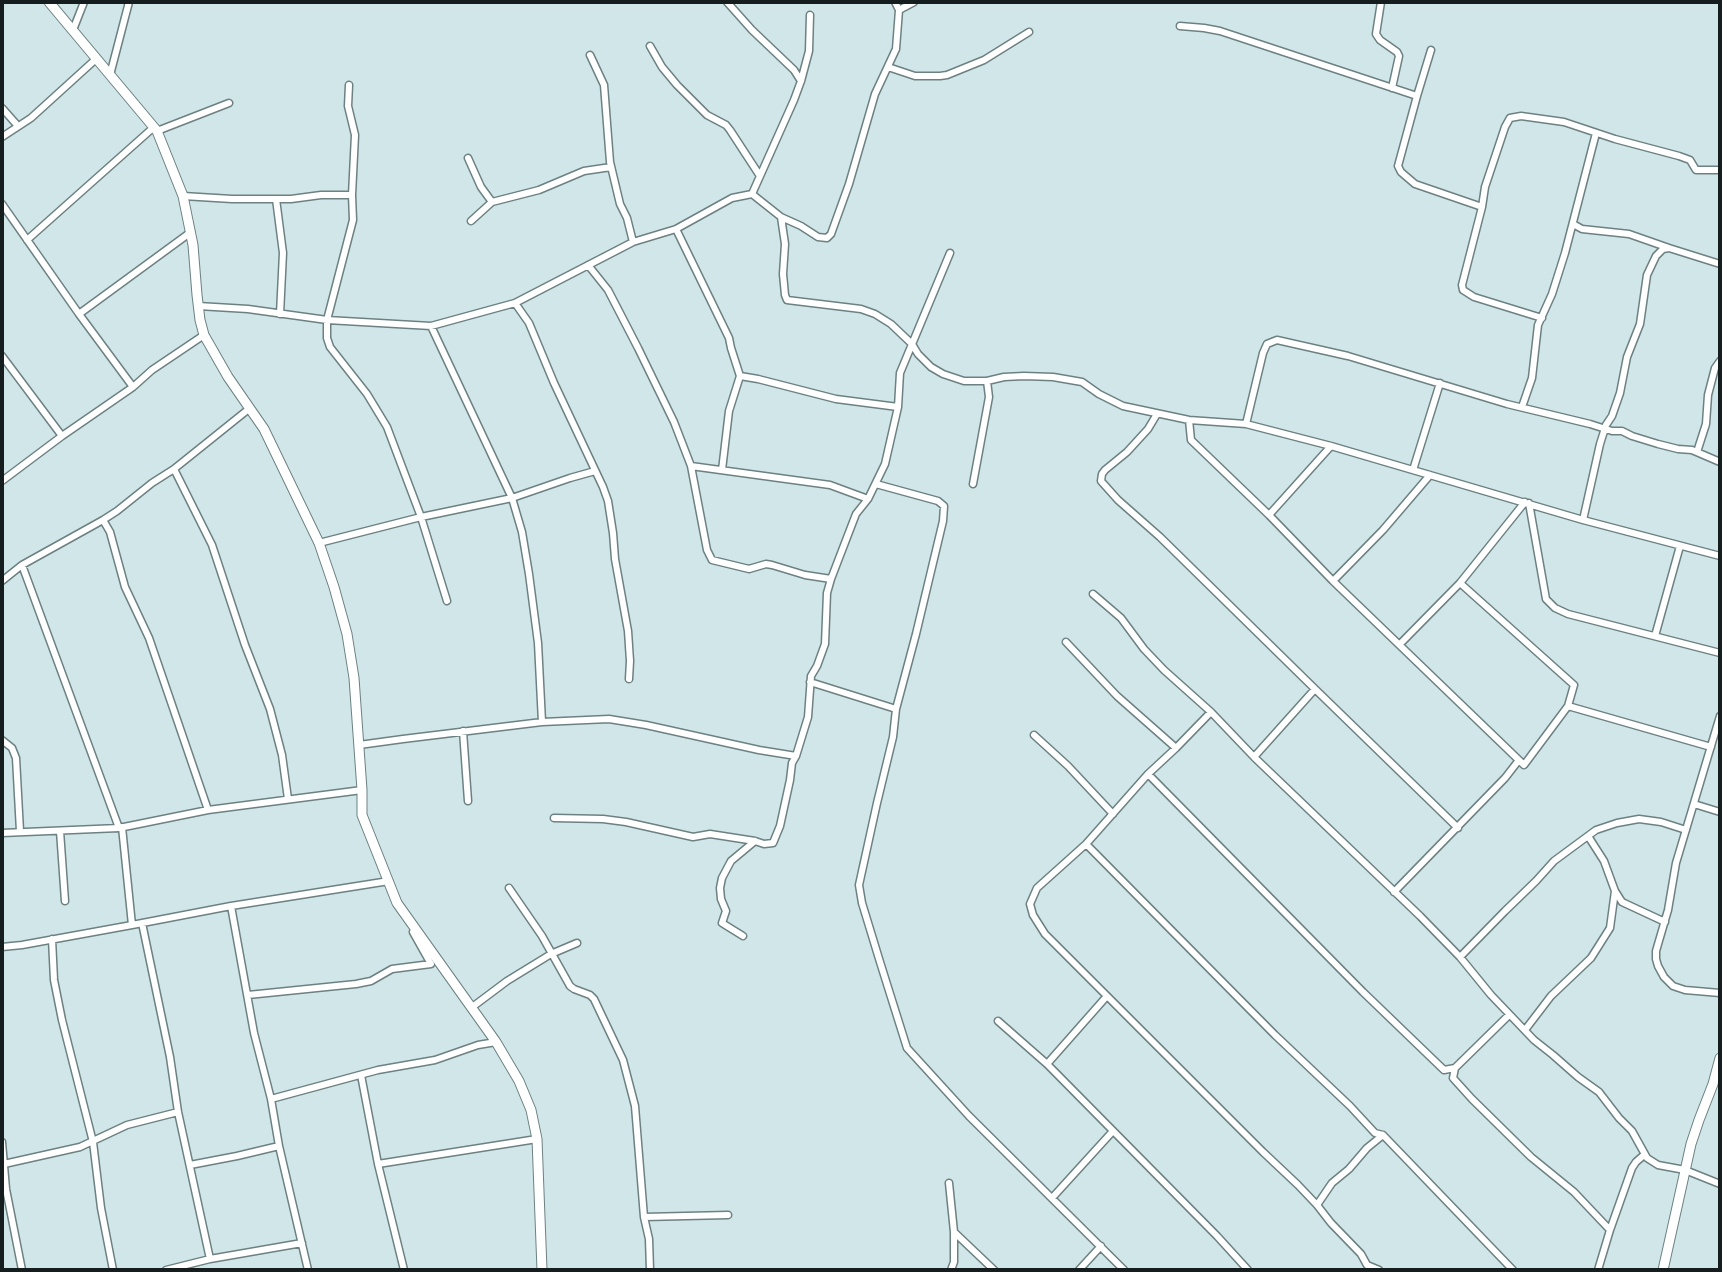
<!DOCTYPE html>
<html>
<head>
<meta charset="utf-8">
<style>
  body { margin:0 }
  #map { position:relative; width:1722px; height:1272px; overflow:hidden; background:#d1e6e8; font-family:Arial,sans-serif }
  canvas { display:block }
  .frame { position:absolute; inset:0; border:4px solid #151d1e; pointer-events:none }
</style>
</head>
<body>
<div id="map">
<canvas width="1722" height="1272"></canvas>
<div class="frame"></div>
</div>
<script>
const ctx = document.querySelector('canvas').getContext('2d');
ctx.lineJoin = 'round';
function poly(rows) {
  const path = new Path2D();
  for (const r of rows) {
    path.moveTo(r[0], r[1]);
    for (let i = 2; i < r.length; i += 2) path.lineTo(r[i], r[i + 1]);
  }
  return path;
}
function strokePath(path, color, width, dash) {
  ctx.strokeStyle = color;
  ctx.lineWidth = width;
  ctx.lineCap = dash ? 'butt' : 'round';
  ctx.setLineDash(dash || []);
  ctx.stroke(path);
}
const street = poly([
  [727,2,752,30,794,70,801,81],
  [1381,2,1376,34,1380,40,1397,52,1399,56,1392,88],
  [899,10,914,2],
  [1180,26,1204,28,1220,31,1417,96],
  [73,30,84,2],
  [650,46,662,67,677,85,707,115,726,125,730,130,760,176],
  [1431,50,1417,96,1398,166,1401,172,1415,184,1482,207],
  [590,55,604,85,610,162,620,204,627,218,633,242],
  [888,67,915,76,940,76,947,75,984,60,1029,32],
  [110,75,129,2],
  [349,85,348,106,355,135,352,195,353,220,327,320,327,338,330,347,367,394,387,427,421,517,447,601],
  [2,108,18,126],
  [157,131,229,103],
  [2,137,31,118,96,59],
  [468,158,481,187,492,202],
  [752,194,781,217,801,226,818,237,827,238,831,234,849,184,875,94,896,49,899,10,895,2],
  [752,194,794,100,801,81,809,51,810,15],
  [183,196,232,199,291,199,321,195,352,195],
  [276,199,283,253,280,314],
  [2,204,79,314,133,387],
  [781,217,785,244,783,274,785,295,787,300,861,309,875,314,891,324,912,344,918,354,931,367,943,374,964,381,987,381,1004,377,1024,376,1053,377,1082,382,1099,394,1123,406,1189,420,1246,424,1331,446,1583,520,1720,556],
  [471,221,492,202,539,190,584,171,611,167],
  [1573,224,1582,229,1629,234,1669,248],
  [676,229,729,338,731,348,740,376,758,379,836,399,898,407],
  [27,240,154,127],
  [588,265,608,290,638,348,674,422,691,466,707,550,712,560,749,569,766,564,772,565,805,575,831,579],
  [515,303,529,323,554,383,603,487,608,501,613,533,615,559,628,631,630,661,629,679],
  [198,306,248,309,327,320,431,326,515,303,633,242,676,229,732,198,752,194],
  [79,314,191,232],
  [1542,318,1474,297,1463,290,1462,285,1482,207,1485,187,1505,127,1510,118,1521,116,1564,122,1615,139,1679,156,1690,160,1696,170,1720,170],
  [431,326,512,498,522,532,529,574,538,643,542,722],
  [2,356,62,436],
  [1522,407,1532,378,1538,325,1552,294,1565,253,1596,133],
  [1157,414,1148,429,1127,452,1105,470,1102,474,1101,481,1118,500,1160,537,1315,689],
  [1189,420,1191,440,1269,515,1333,581,1524,765,1568,706,1574,685,1460,583],
  [1246,424,1263,353,1267,344,1277,340,1348,356,1507,404,1590,424,1612,431,1622,431,1632,436,1658,444,1678,449,1692,450,1720,462],
  [1697,452,1706,424,1708,395,1715,368,1720,361],
  [691,466,830,485,868,499],
  [174,469,212,545,245,645,270,709,282,755,288,799],
  [722,470,729,411,740,376],
  [1413,470,1440,383],
  [2,481,62,436,133,387,152,370,204,335],
  [876,484,938,501,944,506,943,521,916,634,896,709,893,737,877,803,859,885,862,903,880,962,907,1048,969,1116,1124,1270],
  [973,484,989,397,987,381],
  [1529,503,1546,599,1555,608,1568,614,1720,653],
  [1269,515,1331,446],
  [103,520,110,532,125,587,149,638,208,810],
  [1583,520,1600,444,1606,425,1612,416,1620,393,1627,357,1640,324,1647,275,1656,256,1663,249,1669,248,1720,264],
  [319,543,421,517,512,498,570,478,595,471],
  [22,565,119,828],
  [2,581,22,565,103,520,117,511,152,483,174,469,250,408],
  [1333,581,1383,530,1430,475],
  [1093,594,1121,618,1144,649,1164,670,1211,712,1254,757,1420,916,1460,957,1491,995,1534,1040,1553,1055,1578,1077,1599,1092,1619,1118,1632,1131,1647,1158,1658,1165,1685,1170,1720,1184],
  [1655,636,1680,546],
  [1066,642,1117,696,1176,748],
  [1400,644,1460,583,1525,502],
  [810,682,896,709],
  [1568,706,1711,747],
  [1211,712,1176,748,1148,774,1086,844,1037,888,1030,904,1033,915,1045,934,1263,1152,1298,1185,1317,1205,1331,1223,1361,1254,1367,1265,1379,1270],
  [1720,716,1676,863,1668,910,1656,951,1656,959,1658,966,1664,977,1673,986,1685,990,1720,993],
  [463,731,468,801],
  [1034,735,1068,766,1113,814],
  [2,740,12,748,16,758,20,831],
  [359,745,403,739,542,722,609,719,646,725,759,750,796,756],
  [1254,757,1315,689,1458,828],
  [1148,774,1363,992,1444,1070,1455,1068,1509,1015],
  [1694,804,1720,812],
  [554,818,603,819,626,822,693,837,710,834,755,841,764,844,773,843,780,826,790,780,792,763,796,756,808,717,811,676,817,666,825,644,827,593,831,579,856,514,868,499,885,464,898,407,900,373,950,253],
  [122,827,132,925],
  [60,831,65,901],
  [2,833,119,828,208,810,362,790],
  [1086,844,1275,1035,1350,1106,1375,1133,1383,1135,1367,1148,1349,1169,1332,1183,1317,1205],
  [509,888,542,936,570,986,574,989,590,995,594,999,623,1060,635,1106,644,1217,649,1239,650,1270],
  [1615,891,1622,902,1665,922],
  [1394,892,1505,778,1519,760],
  [231,906,254,1033,271,1099,279,1146,308,1270],
  [142,923,170,1057,178,1112,210,1259],
  [743,936,722,923,726,911,721,899,720,888,722,878,731,861,755,841],
  [52,939,54,980,62,1020,93,1142,101,1208,113,1270],
  [2,947,22,945,132,925,231,906,389,881],
  [1460,957,1505,911,1536,881,1554,861,1596,830,1617,823,1639,819,1661,822,1686,830],
  [248,995,356,984,371,981,392,969,431,964,413,932],
  [471,1008,507,981,551,954,577,943],
  [998,1021,1047,1064,1217,1236,1248,1270],
  [1525,1030,1551,996,1591,958,1610,928,1615,891,1604,861,1588,836],
  [1047,1064,1107,996],
  [1455,1068,1453,1078,1472,1099,1531,1157,1574,1192,1610,1230],
  [361,1075,378,1164,404,1270],
  [271,1099,378,1070,435,1060,478,1045,496,1042],
  [1383,1135,1513,1270],
  [2,1142,6,1189,22,1270],
  [4,1164,80,1147,127,1125,178,1112],
  [378,1164,537,1139],
  [190,1165,237,1156,279,1146],
  [949,1183,954,1232,954,1262,951,1270],
  [1052,1198,1113,1131],
  [644,1217,728,1215],
  [954,1232,994,1270],
  [166,1270,210,1259,302,1243],
  [1079,1270,1101,1246],
  [1598,1270,1610,1230,1632,1168,1636,1162,1644,1155]
]);
const secondary = poly([
  [49,2,157,131,183,196,193,245,197,295,200,320,204,335,228,377,264,429,319,543,334,587,347,634,354,678,362,790,362,815,397,903,496,1042,519,1081,531,1110,537,1139,542,1270],
  [1663,1270,1691,1144,1699,1120,1713,1084,1720,1058]
]);
strokePath(street, '#6d8182', 9);
strokePath(secondary, '#6d8182', 11);
strokePath(street, '#fff', 6);
strokePath(secondary, '#fff', 9);
</script>
</body>
</html>
